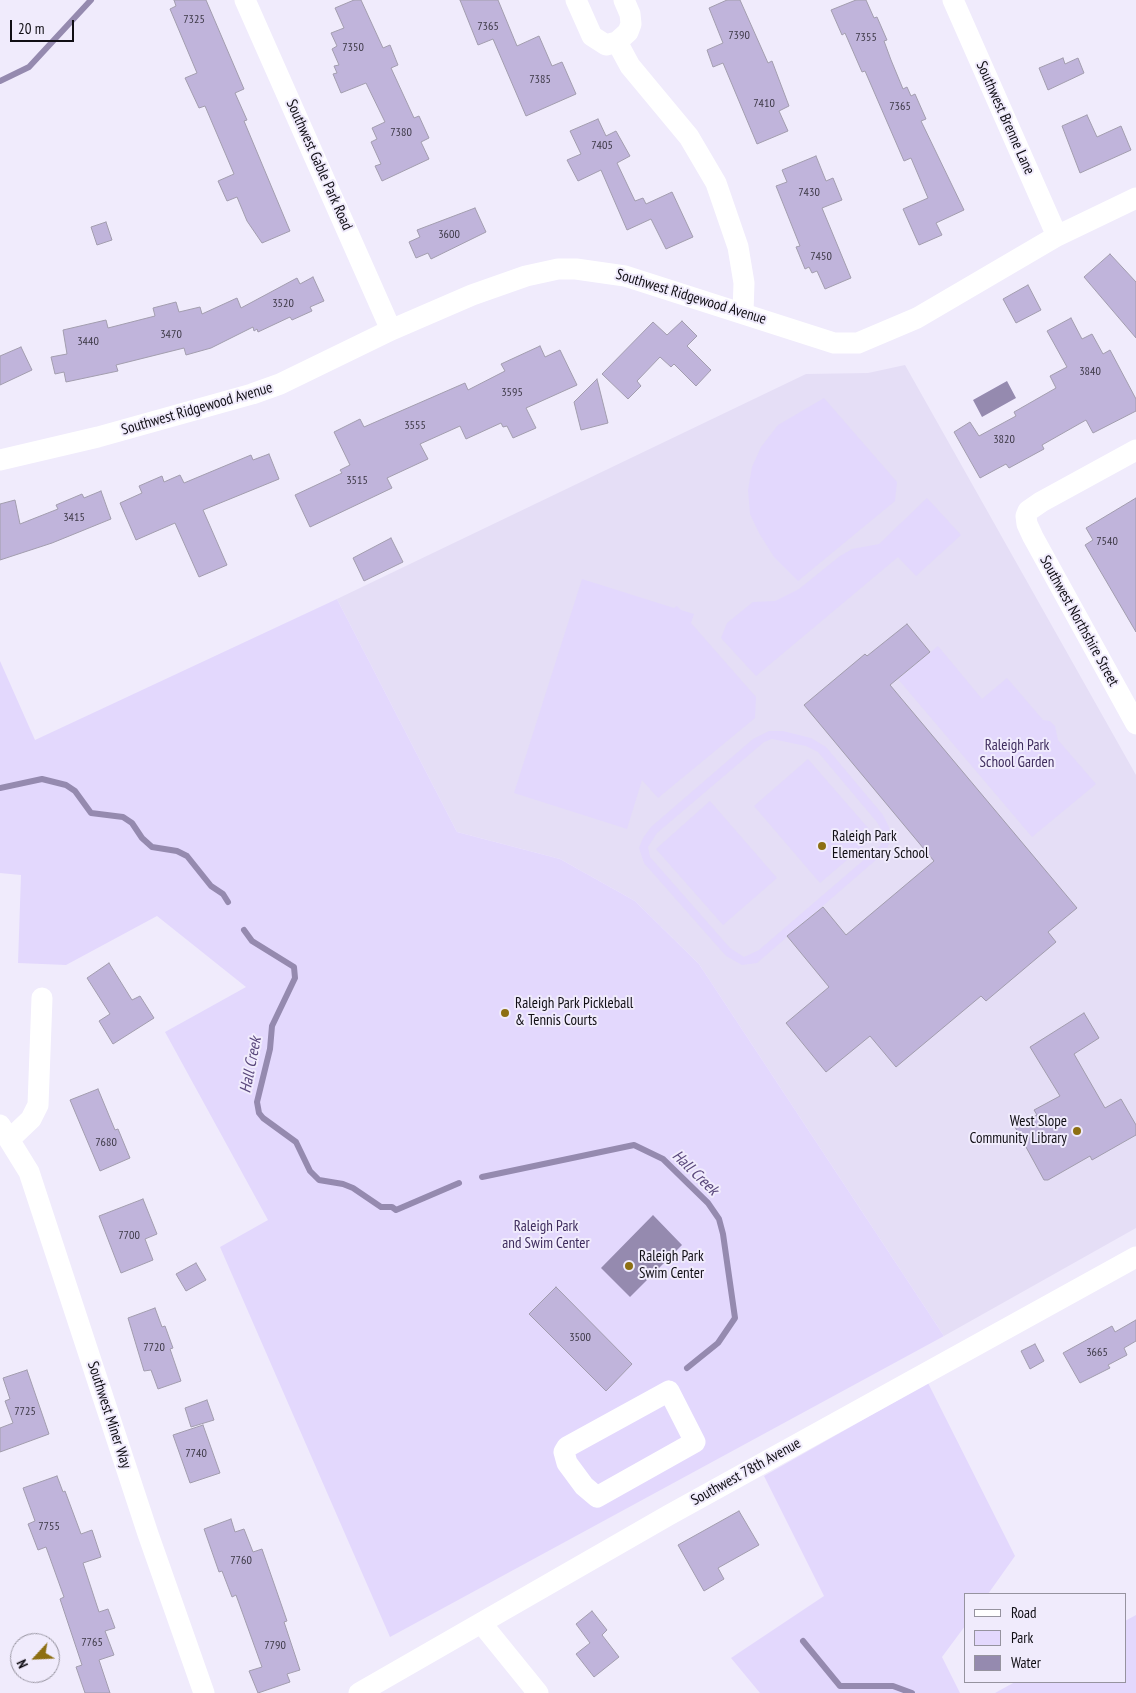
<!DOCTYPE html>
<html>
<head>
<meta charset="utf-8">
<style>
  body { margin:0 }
  #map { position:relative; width:1136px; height:1693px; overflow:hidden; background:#f0ebfc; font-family:"PT Sans Narrow",sans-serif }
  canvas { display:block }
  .legend { position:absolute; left:964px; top:1593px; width:162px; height:90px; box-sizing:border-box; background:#f0ebfc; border:1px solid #96939f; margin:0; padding:6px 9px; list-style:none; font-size:15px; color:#100e14 }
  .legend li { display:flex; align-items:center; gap:10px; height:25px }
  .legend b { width:25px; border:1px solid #96939f }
  .north { position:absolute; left:10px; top:1633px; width:50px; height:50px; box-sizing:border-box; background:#f0ebfc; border:1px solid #96939f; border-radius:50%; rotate:245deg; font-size:14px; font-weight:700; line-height:20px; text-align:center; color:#100e14 }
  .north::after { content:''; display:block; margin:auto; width:18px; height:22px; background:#8d6f12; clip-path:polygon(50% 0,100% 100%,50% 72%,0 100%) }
  .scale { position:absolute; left:10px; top:20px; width:64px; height:22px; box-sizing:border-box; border:2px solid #100e14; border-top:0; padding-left:6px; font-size:15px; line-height:18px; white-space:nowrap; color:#100e14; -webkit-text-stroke:4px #f0ebfc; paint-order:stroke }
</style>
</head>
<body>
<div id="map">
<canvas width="1136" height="1693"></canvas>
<ul class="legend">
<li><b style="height:6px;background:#fff"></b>Road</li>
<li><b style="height:14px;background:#e3d8fd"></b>Park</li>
<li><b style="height:14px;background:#958aaf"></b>Water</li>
</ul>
<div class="north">N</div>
<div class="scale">20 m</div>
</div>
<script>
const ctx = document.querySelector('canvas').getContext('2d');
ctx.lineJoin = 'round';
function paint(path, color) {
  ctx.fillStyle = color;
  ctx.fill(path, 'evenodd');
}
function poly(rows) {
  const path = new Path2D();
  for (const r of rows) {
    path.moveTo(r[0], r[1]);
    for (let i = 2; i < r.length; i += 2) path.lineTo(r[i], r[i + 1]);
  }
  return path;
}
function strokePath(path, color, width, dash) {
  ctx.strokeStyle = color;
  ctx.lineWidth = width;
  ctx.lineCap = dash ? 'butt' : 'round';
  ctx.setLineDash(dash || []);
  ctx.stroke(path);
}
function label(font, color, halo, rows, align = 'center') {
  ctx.font = font + ' "PT Sans Narrow",sans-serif';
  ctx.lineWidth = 4;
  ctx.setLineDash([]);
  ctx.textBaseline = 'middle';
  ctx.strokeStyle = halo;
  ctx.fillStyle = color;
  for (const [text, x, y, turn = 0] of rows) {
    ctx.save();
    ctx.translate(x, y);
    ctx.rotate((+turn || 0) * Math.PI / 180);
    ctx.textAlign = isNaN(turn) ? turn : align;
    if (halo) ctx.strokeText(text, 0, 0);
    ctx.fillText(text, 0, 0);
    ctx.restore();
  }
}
const built = poly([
  [905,365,1136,775,1136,1228,944,1336,699,964,635,901,560,859,457,832,337,599,806,374,868,373]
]);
const green = poly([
  [824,398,897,482,895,501,798,581,774,557,759,533,750,514,748,490,752,467,761,447,778,425],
  [927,498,961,535,916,576,898,557,756,676,721,638,727,623,753,602,775,601,799,589,840,556,852,549,879,544],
  [582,579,674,608,677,606,681,610,694,614,691,623,756,697,755,718,658,798,642,780,627,829,514,793],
  [337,599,457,832,560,859,635,901,699,964,944,1336,390,1637,220,1247,268,1220,165,1032,246,987,157,916,66,965,18,963,21,875,0,873,0,661,35,740],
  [938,646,982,699,1007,678,1043,720,1050,721,1055,726,1058,740,1096,784,1032,837,898,679],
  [769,731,783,731,811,738,826,747,883,815,889,827,891,840,885,852,757,963,742,965,726,956,644,863,639,848,643,838,651,827,753,739],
  [772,739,806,746,818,752,876,821,880,827,882,840,880,846,759,950,744,957,730,948,650,857,648,847,657,833,764,742],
  [808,759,875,836,820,883,754,806],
  [710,801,777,878,723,925,656,849],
  [928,1383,1015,1556,988,1594,965,1594,965,1626,942,1657,960,1693,760,1693,731,1658,824,1596,764,1476],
  [1136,1615,1136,1693,995,1693,1015,1682,1125,1682,1125,1621]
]);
const water = poly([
  [1007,381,1016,398,982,417,973,400],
  [653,1215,682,1245,630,1297,601,1268]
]);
const stream = poly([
  [0,81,29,67,91,0],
  [0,788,42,779,66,785,75,791,91,813,123,817,132,823,142,838,152,847,177,851,187,856,211,886,223,894,228,902],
  [244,930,252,941,294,967,295,978,272,1026,270,1049,257,1102,259,1113,263,1118,296,1142,310,1171,319,1180,343,1184,353,1188,381,1207,392,1207,396,1210,459,1183],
  [482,1177,634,1145,663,1159,708,1203,719,1219,723,1234,735,1318,718,1343,687,1368],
  [803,1641,840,1686,893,1686,912,1693]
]);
const building = poly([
  [174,0,206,0,244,89,235,93,247,120,244,121,290,231,262,243,247,221,237,197,227,201,218,181,234,174,205,106,199,108,185,78,197,73,170,9,176,6,174,0],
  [354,0,361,0,383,48,390,45,398,65,391,68,414,118,419,116,429,138,421,142,429,159,382,181,375,166,381,164,371,142,377,139,372,128,385,122,366,83,341,93,333,74,337,73,334,66,339,65,332,49,337,46,331,33,344,28,335,8,354,0],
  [460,0,498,0,517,46,539,36,552,66,562,62,576,94,526,116,493,39,478,45,460,0],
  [727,0,740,0,768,63,772,61,789,106,779,111,788,131,757,144,723,63,713,67,707,50,723,43,709,8,727,0],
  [856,0,866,0,874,18,877,17,887,40,884,41,891,60,903,89,907,87,911,96,915,94,926,119,921,121,964,210,936,223,942,235,919,245,903,209,928,198,911,158,904,161,865,71,862,72,845,33,842,35,831,10,856,0],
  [1063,58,1065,64,1078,58,1084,73,1048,90,1039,68,1063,58],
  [1087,115,1097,137,1121,126,1131,150,1080,173,1062,126,1087,115],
  [598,119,606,136,616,131,630,156,617,163,635,201,643,198,646,204,672,192,693,237,666,249,651,219,627,230,601,170,578,181,567,160,581,154,570,131,598,119],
  [816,156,826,181,833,178,842,200,822,208,851,278,825,289,817,271,812,273,809,267,805,269,796,247,800,246,776,186,787,182,782,170,816,156],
  [475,208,486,232,431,259,428,253,416,258,409,242,420,237,417,230,475,208],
  [106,222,112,240,97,245,91,227,106,222],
  [1110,254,1136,282,1136,338,1084,277,1110,254],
  [313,277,324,301,310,307,312,311,292,320,290,317,258,332,257,329,254,331,253,327,211,348,186,355,184,348,116,365,118,371,66,382,64,372,55,374,51,357,67,354,63,330,106,320,108,328,155,316,153,308,176,302,179,312,200,307,202,314,237,298,241,308,297,278,300,284,313,277],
  [1028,285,1041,310,1016,323,1003,299,1028,285],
  [1071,318,1082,339,1092,334,1103,354,1110,350,1136,399,1136,411,1093,433,1086,420,1042,445,1044,449,1009,468,1006,464,980,478,954,432,970,422,979,436,1016,416,1014,412,1056,388,1050,376,1067,367,1047,331,1071,318],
  [682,321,697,336,687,346,711,370,696,386,674,364,671,367,660,357,637,381,641,386,628,399,602,374,653,322,667,335,682,321],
  [540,346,545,357,560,350,577,385,526,408,536,428,513,438,507,426,503,427,501,423,466,439,460,426,420,444,428,459,387,478,392,488,310,527,295,495,342,473,340,470,350,465,334,432,360,419,364,427,465,383,468,390,505,371,501,364,540,346],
  [21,347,32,370,0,385,0,356,21,347],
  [597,379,608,423,581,430,574,402,597,379],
  [269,454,279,479,203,510,227,565,199,577,175,523,136,540,120,503,142,493,139,486,162,476,164,482,180,475,184,483,251,455,253,460,269,454],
  [101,491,111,519,52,543,0,560,0,504,15,500,20,524,58,509,56,505,82,494,84,498,101,491],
  [1136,498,1136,632,1085,545,1093,540,1086,528,1136,498],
  [391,538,403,562,364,581,353,558,391,538],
  [907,624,930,652,890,685,1077,908,1048,932,1056,942,986,1001,981,996,896,1067,870,1036,826,1072,786,1023,829,987,787,936,823,907,846,935,934,861,804,705,865,654,867,656,907,624],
  [109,963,132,1000,140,996,154,1018,113,1044,99,1021,110,1014,87,978,109,963],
  [1084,1013,1099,1038,1074,1054,1105,1108,1121,1099,1136,1125,1136,1135,1092,1160,1090,1156,1048,1180,1044,1180,1015,1127,1037,1115,1034,1110,1060,1096,1030,1047,1084,1013],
  [98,1089,115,1130,118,1129,130,1158,100,1171,70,1100,98,1089],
  [143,1199,157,1234,145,1239,153,1260,121,1273,99,1216,143,1199],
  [196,1263,206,1280,186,1291,176,1274,196,1263],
  [556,1287,632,1364,606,1391,529,1314,556,1287],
  [155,1308,162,1327,165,1326,173,1348,170,1349,181,1381,158,1389,151,1370,144,1371,128,1318,155,1308],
  [1136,1320,1136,1341,1124,1348,1127,1355,1108,1365,1110,1368,1080,1383,1063,1353,1112,1326,1115,1332,1136,1320],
  [1035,1344,1044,1361,1030,1369,1021,1351,1035,1344],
  [27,1370,49,1434,0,1452,0,1428,13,1423,5,1401,10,1399,3,1378,27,1370],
  [207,1400,214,1420,191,1427,185,1408,207,1400],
  [203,1425,220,1473,190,1483,173,1435,203,1425],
  [57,1476,63,1492,65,1491,81,1534,92,1530,101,1557,83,1563,99,1612,108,1609,115,1628,105,1631,114,1655,99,1660,110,1693,85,1693,76,1667,82,1665,60,1599,64,1597,46,1547,38,1550,28,1524,35,1521,23,1488,57,1476],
  [739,1511,759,1545,718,1568,724,1579,704,1591,678,1545,739,1511],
  [231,1519,235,1532,244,1529,253,1552,262,1549,287,1621,284,1622,300,1670,287,1674,290,1682,258,1693,249,1671,262,1667,236,1595,232,1597,222,1571,219,1572,204,1529,231,1519],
  [592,1611,607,1630,602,1635,619,1657,594,1677,576,1654,590,1643,576,1624,592,1611]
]);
const minor = poly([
  [245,0,391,330],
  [576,0,592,36,606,45,617,42,628,32,631,24,630,14,624,0],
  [953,0,1057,236],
  [617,42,630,66,689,137,716,183,738,247,744,283,743,312],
  [1136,450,1041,502,1028,511,1026,516,1027,524,1033,537,1136,724],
  [0,460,98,437,252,394,280,384,391,330,472,295,526,276,558,269,576,269,625,276,834,343,858,343,917,318,1057,236,1136,198],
  [0,1125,29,1172,148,1534,204,1693],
  [10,1139,31,1119,38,1105,42,998],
  [669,1391,695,1442,597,1497,584,1486,567,1463,564,1452,567,1447,669,1391],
  [482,1624,538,1693],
  [359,1693,669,1515,1136,1257]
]);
const markers = [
  [822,846,5,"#8d6f12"],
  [505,1013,5,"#8d6f12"],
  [1077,1131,5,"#8d6f12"],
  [629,1266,5,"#8d6f12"]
];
const numberNames = [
  ["7325",194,20],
  ["7365",488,27],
  ["7390",739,36],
  ["7355",866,38],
  ["7350",353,48],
  ["7385",540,80],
  ["7410",764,104],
  ["7365",900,107],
  ["7380",401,133],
  ["7405",602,146],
  ["7430",809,193],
  ["3600",449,235],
  ["7450",821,257],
  ["3520",283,304],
  ["3470",171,335],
  ["3440",88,342],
  ["3840",1090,372],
  ["3595",512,393],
  ["3555",415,426],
  ["3820",1004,440],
  ["3515",357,481],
  ["3415",74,518],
  ["7540",1107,542],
  ["7680",106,1143],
  ["7700",129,1236],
  ["3500",580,1338],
  ["7720",154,1348],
  ["3665",1097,1353],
  ["7725",25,1412],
  ["7740",196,1454],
  ["7755",49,1527],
  ["7760",241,1561],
  ["7765",92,1643],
  ["7790",275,1646]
];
const streetNames = [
  ["Southwest Brenne Lane",1005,118,66],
  ["Southwest Gable Park Road",319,165,66],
  ["Southwest Ridgewood Avenue",691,297,17],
  ["Southwest Ridgewood Avenue",197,409,-16],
  ["Southwest Northshire Street",1079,621,61],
  ["Southwest Miner Way",109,1415,72],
  ["Southwest 78th Avenue",746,1472,-29]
];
const parkNames = [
  ["Raleigh Park",1017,746],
  ["School Garden",1017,763],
  ["Raleigh Park",546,1227],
  ["and Swim Center",546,1244]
];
const poiNames = [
  ["Raleigh Park",832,837],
  ["Elementary School",832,854],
  ["Raleigh Park Pickleball",515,1004],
  ["& Tennis Courts",515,1021],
  ["West Slope",1067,1122,"right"],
  ["Community Library",1067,1139,"right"],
  ["Raleigh Park",639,1257],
  ["Swim Center",639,1274]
];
const waterNames = [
  ["Hall Creek",251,1065,-79],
  ["Hall Creek",695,1173,44]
];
paint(built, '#e5def6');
paint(green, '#e3d8fd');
paint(water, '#958aaf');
strokePath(stream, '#958aaf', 6);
paint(building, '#c0b4db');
strokePath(building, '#a29dae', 1);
strokePath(minor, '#fff', 21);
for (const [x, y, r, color] of markers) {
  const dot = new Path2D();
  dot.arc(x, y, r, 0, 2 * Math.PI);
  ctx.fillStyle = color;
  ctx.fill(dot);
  strokePath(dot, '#f0ebfc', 2);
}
label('12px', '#3c3846', null, numberNames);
label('15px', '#100e14', '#f0ebfc', streetNames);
label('15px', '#3e2c5d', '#f0ebfc', parkNames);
label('15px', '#100e14', '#f0ebfc', poiNames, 'left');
label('italic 16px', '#59477b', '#f0ebfc', waterNames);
</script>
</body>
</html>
